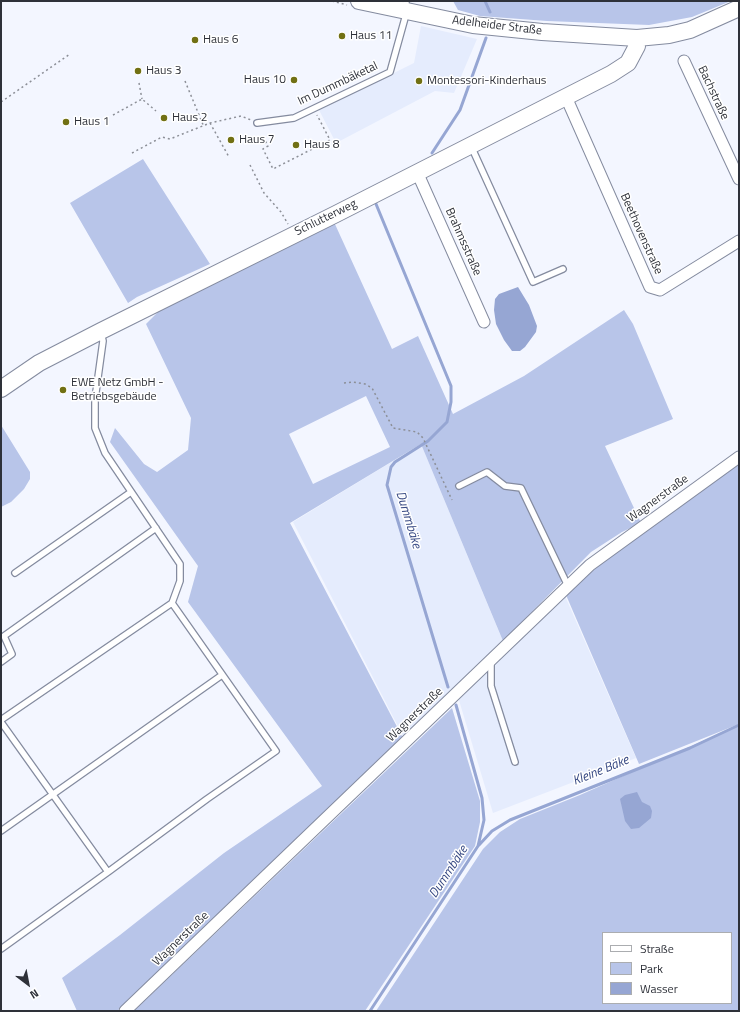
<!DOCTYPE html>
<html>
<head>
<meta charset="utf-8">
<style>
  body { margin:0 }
  #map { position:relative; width:740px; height:1012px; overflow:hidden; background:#f3f6ff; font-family:"Titillium Web",sans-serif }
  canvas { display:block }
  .frame { position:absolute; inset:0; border:2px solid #2e3139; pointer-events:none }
  .legend { position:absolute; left:602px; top:932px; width:130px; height:72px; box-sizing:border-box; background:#fff; border:1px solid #abadb0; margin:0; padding:5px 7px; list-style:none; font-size:12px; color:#2e3139 }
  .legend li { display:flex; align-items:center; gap:8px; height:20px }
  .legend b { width:20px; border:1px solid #abadb0 }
  .north { position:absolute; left:8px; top:964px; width:40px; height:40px; -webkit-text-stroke:3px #fff; paint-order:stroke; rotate:148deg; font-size:11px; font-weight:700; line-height:16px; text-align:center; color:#2e3139 }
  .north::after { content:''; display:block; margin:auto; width:14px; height:18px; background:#2e3139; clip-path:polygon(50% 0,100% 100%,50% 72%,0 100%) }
</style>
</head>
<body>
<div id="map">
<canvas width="740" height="1012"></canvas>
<div class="frame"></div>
<ul class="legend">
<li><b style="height:5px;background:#fff"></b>Straße</li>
<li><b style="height:11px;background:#b8c5e9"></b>Park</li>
<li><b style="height:11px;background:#96a6d3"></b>Wasser</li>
</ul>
<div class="north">N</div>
</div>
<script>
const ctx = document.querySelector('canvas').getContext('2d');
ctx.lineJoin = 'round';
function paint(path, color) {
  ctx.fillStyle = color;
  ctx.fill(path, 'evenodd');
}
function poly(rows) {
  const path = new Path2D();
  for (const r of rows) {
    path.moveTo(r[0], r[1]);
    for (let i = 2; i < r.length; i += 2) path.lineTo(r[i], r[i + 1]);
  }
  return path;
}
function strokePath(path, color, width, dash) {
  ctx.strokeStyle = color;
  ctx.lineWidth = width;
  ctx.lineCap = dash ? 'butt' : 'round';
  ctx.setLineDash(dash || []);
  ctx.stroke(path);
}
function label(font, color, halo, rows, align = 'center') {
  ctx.font = font + ' "Titillium Web",sans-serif';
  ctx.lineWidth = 3;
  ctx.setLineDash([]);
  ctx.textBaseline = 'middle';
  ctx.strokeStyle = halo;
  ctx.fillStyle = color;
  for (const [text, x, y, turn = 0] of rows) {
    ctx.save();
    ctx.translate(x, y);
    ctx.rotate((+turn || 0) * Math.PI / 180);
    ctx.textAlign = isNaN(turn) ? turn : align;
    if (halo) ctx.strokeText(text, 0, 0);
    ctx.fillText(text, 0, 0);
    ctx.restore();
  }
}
const built = poly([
  [421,26,477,39,454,93,435,91,336,143,319,110,414,63],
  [421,444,507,651,565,596,636,758,493,813,455,687,404,738,293,522]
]);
const green = poly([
  [453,1,731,1,692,17,649,25,547,21,480,16,458,10],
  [143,159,210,264,137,297,128,303,70,203],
  [334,222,392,349,418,336,453,414,524,376,624,310,633,324,673,419,605,446,641,523,622,532,591,552,503,641,421,444,290,523,404,740,165,968,117,1011,77,1011,62,978,120,935,224,853,322,786,188,602,198,566,110,442,115,428,144,464,157,472,188,450,191,418,146,324,164,306],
  [366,396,390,447,313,484,289,434],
  [1,425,30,472,30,479,24,489,11,502,1,507],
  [739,462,739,724,639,764,566,595,597,567],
  [452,708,480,801,480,822,475,846,365,1011,134,1011],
  [739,725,739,1011,376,1011,483,849,500,832,520,819,580,795],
  [603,933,731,933,731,1003,603,1003]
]);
const water = poly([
  [518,287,529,305,537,326,536,332,525,347,520,351,512,351,504,340,496,324,494,310,495,299,499,294],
  [637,792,642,802,650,806,652,811,651,818,639,828,631,829,625,821,620,799,625,795]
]);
const stream = poly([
  [485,1,490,12],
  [432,153,460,110,486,38],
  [376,204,451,386,451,402,447,422,428,441,395,462,391,467,387,485,448,687],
  [479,845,492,831,510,820,690,748,739,725],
  [370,1011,478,846,484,820,482,798,456,705]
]);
const path = poly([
  [332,1,347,5],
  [185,81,204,127],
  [139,83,142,99],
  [1,102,70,54],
  [113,115,142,99,156,111],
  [210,123,229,157],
  [263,137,268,146,263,149,273,169,330,140,317,115],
  [132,153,162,137,170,139,210,123,241,116,251,120],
  [250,165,264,193,281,212,288,224],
  [344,383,353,382,365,384,372,388,393,428,417,432,423,438,452,500]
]);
const lane = poly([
  [257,123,294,118,390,72,405,18,406,1],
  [471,146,533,282,563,269],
  [459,486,487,472,505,486,521,488,568,586],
  [15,573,131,492],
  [491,661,491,686,515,762],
  [1,662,12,654,4,636,156,528],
  [1,720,172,603,180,581,180,564,105,453,95,428,95,399,103,341,101,333],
  [1,722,108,872,207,799,276,751,172,603],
  [1,831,222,675],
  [1,949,108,872]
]);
const street = poly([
  [684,61,739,179],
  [566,97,650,287,660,290,739,241],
  [417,172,484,322],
  [125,1011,590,565,739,457]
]);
const secondary = poly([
  [359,1,473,25,542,32,637,38,669,35,690,30,739,8],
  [1,389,39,363,101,331,336,214,611,74,628,63,637,46,637,38]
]);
const markers = [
  [342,36,4,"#717013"],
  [195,40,4,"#717013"],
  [138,71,4,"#717013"],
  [294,80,4,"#717013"],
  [419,81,4,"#717013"],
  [164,118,4,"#717013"],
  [66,122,4,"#717013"],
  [231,140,4,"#717013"],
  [296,145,4,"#717013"],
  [63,390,4,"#717013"]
];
const streetNames = [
  ["Adelheider Straße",497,26,7],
  ["Im Dummbäketal",338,84,-25],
  ["Bachstraße",713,93,65],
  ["Schlutterweg",326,218,-26],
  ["Beethovenstraße",641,234,66],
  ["Brahmsstraße",463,242,66],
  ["Wagnerstraße",658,499,-36],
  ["Wagnerstraße",415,715,-44],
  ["Wagnerstraße",181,939,-44]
];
const poiNames = [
  ["Haus 11",350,36],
  ["Haus 6",203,40],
  ["Haus 3",146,71],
  ["Haus 10",286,80,"right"],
  ["Montessori-Kinderhaus",427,81],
  ["Haus 2",172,118],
  ["Haus 1",74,122],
  ["Haus 7",239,140],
  ["Haus 8",304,145],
  ["EWE Netz GmbH -",71,383],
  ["Betriebsgebäude",71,397]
];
const waterNames = [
  ["Dummbäke",408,520,73],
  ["Kleine Bäke",601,771,-22],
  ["Dummbäke",449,872,-57]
];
paint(built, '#e5ecfd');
paint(green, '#b8c5e9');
paint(water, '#96a6d3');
strokePath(stream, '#96a6d3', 3);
strokePath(lane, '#848b9f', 8);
strokePath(street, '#848b9f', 13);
strokePath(secondary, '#848b9f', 18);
strokePath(path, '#8c8f97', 1.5, [2, 3]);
strokePath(lane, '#fff', 5.5);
strokePath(street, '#fff', 11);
strokePath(secondary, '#fff', 16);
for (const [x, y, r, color] of markers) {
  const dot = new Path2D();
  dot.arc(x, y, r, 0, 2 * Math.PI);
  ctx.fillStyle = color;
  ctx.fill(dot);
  strokePath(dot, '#fff', 1.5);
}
label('12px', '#2e3139', '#fff', streetNames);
label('12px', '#2e3139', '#fff', poiNames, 'left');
label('italic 13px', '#384a84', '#fff', waterNames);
</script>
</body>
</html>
